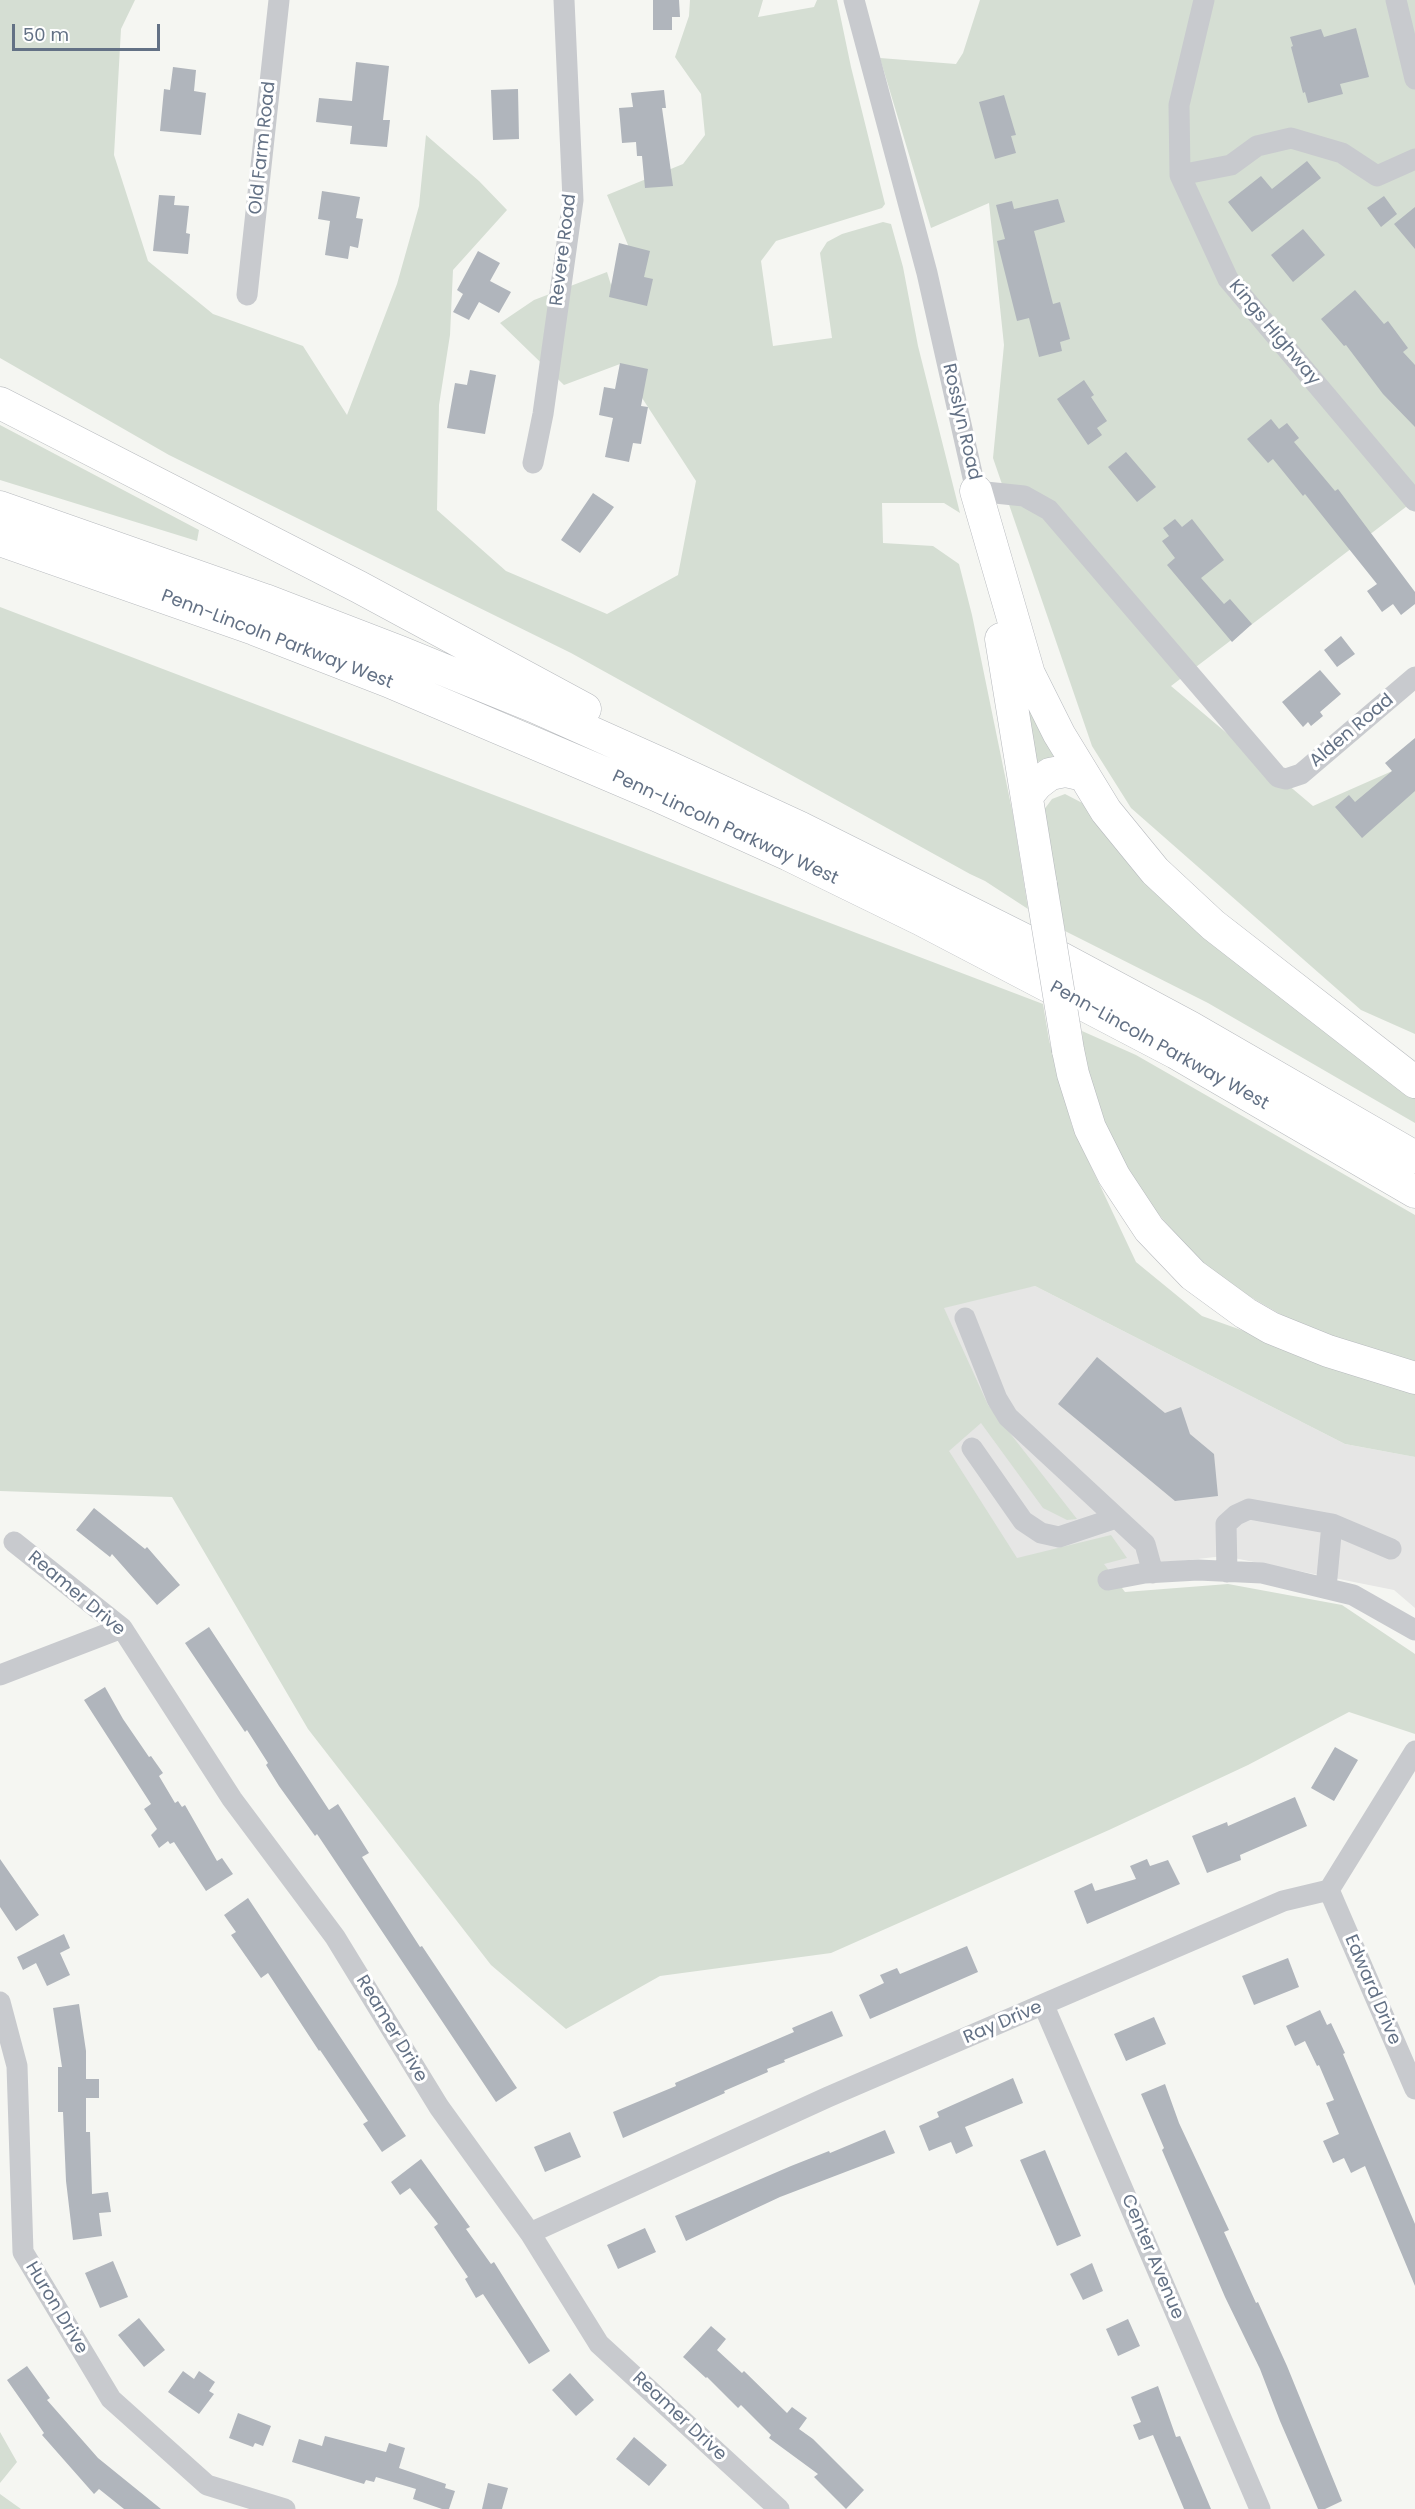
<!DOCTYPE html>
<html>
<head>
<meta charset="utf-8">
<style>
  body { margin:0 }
  #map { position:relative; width:1415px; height:2509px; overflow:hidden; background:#f5f6f2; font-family:Poppins,sans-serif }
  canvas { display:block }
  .scale { position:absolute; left:12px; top:24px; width:148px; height:27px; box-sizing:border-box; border:3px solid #637185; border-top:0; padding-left:8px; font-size:18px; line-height:21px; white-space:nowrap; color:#637185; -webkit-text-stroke:4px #fff; paint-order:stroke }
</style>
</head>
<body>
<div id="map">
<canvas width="1415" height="2509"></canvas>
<div class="scale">50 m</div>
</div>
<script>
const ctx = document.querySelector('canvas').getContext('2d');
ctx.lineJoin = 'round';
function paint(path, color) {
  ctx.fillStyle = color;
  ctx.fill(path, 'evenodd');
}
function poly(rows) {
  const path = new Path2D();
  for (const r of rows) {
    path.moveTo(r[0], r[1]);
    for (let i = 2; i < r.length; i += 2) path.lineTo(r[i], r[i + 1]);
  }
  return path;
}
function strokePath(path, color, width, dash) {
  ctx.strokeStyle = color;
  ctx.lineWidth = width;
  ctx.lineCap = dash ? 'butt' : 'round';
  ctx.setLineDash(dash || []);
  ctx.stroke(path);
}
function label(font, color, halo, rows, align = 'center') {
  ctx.font = font + ' Poppins,sans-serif';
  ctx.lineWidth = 6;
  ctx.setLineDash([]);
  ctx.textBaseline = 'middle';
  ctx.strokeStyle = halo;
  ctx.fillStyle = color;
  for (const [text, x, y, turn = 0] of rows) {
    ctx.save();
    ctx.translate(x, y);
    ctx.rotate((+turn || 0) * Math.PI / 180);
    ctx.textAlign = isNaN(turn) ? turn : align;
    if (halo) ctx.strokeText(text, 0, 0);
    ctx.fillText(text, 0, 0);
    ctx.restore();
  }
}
const built = poly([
  [1035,1286,1345,1444,1415,1457,1415,1608,1394,1590,1224,1556,1065,1574,983,1581,828,1312]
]);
const green = poly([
  [0,0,135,0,121,29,114,155,148,261,213,314,303,346,347,415,397,284,419,206,426,135,479,181,507,210,453,270,450,335,439,405,437,510,506,571,607,614,678,575,696,481,620,364,564,385,500,323,534,300,607,272,611,285,628,245,607,195,683,164,705,135,701,94,675,57,689,16,690,0,763,0,758,17,814,7,817,0,837,0,851,67,885,204,882,208,776,241,761,261,773,346,832,338,820,253,827,242,842,234,883,222,891,224,903,267,918,346,960,513,944,503,882,503,883,543,933,546,959,564,972,615,1013,815,1028,909,985,881,970,874,571,653,169,455,0,358],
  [980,0,1415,0,1415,500,1171,686,1313,806,1415,761,1415,1034,1361,1010,1131,808,1092,746,993,458,1004,345,989,203,931,228,880,58,956,64,963,53],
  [0,425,199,530,197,541,0,480],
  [0,607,1043,1004,1049,1040,1072,1126,1136,1262,1202,1316,1415,1392,1415,1457,1345,1444,1035,1286,944,1308,988,1405,1077,1519,1067,1520,1043,1508,981,1423,949,1451,1017,1558,1111,1535,1127,1558,1104,1564,1125,1592,1228,1584,1342,1605,1415,1654,1415,1734,1349,1712,1248,1765,1109,1830,831,1953,660,1976,566,2029,491,1965,308,1729,172,1497,0,1491],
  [1025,701,1057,755,1035,763],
  [1065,794,1090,807,1415,1094,1415,1123,1208,1003,1065,931,1043,811,1052,799],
  [1082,1031,1136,1055,1415,1215,1415,1363,1297,1324,1249,1296,1199,1260,1144,1198,1111,1139,1087,1087],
  [0,2432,17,2462,0,2483],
  [0,2494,21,2509,0,2509]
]);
const building = poly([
  [653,0,679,0,680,17,672,17,672,30,653,30],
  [1356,28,1369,77,1340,84,1343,94,1308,103,1305,92,1303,93,1291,47,1293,46,1290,37,1321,29,1324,37],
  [356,62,389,66,383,120,390,120,387,147,350,144,352,126,316,122,319,98,352,101],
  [173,67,196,70,194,91,206,93,201,135,160,131,164,89,170,90],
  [518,89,519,139,493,140,491,90],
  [664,90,666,108,662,108,673,186,645,188,642,156,637,156,636,142,622,143,619,108,633,107,631,93],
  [1004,95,1016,135,1011,136,1016,153,995,159,979,102],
  [1307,161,1321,178,1252,232,1228,202,1261,176,1272,189],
  [322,191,360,197,356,218,363,219,358,248,350,246,348,259,325,255,330,221,318,219],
  [159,195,175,196,174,205,189,206,186,233,190,234,188,254,153,251],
  [1384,196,1397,214,1381,227,1367,208],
  [1058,199,1065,222,1034,231,1053,304,1060,302,1070,339,1060,342,1062,351,1039,357,1029,318,1017,321,997,241,1005,239,996,205,1012,201,1014,209],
  [1415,207,1415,249,1394,224],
  [1303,229,1325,255,1293,282,1271,255],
  [619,243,650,251,644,277,653,279,647,306,609,297],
  [478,251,500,263,490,281,511,292,499,313,479,302,469,320,453,312,463,294,457,290],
  [1355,290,1384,324,1388,321,1408,348,1403,352,1415,365,1415,427,1383,394,1346,345,1344,346,1321,319],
  [620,363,648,369,641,406,648,407,641,444,633,443,629,462,605,457,613,418,599,415,604,387,615,389],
  [470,370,496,375,485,434,447,428,455,383,467,385],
  [1084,380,1094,395,1091,397,1107,421,1097,428,1102,435,1088,445,1057,399],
  [1271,419,1279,429,1287,423,1299,438,1294,442,1335,491,1338,489,1415,592,1415,604,1401,615,1393,604,1382,612,1367,591,1377,584,1305,494,1303,496,1273,459,1268,463,1247,439],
  [1126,452,1156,487,1137,502,1108,467],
  [593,493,614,507,580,553,561,540],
  [1175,519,1182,527,1192,519,1224,560,1201,578,1224,604,1230,599,1252,624,1232,642,1167,565,1175,558,1162,541,1169,536,1163,528],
  [1341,636,1355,654,1337,667,1324,650],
  [1320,670,1341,694,1320,712,1323,716,1311,726,1308,722,1303,727,1282,702],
  [1415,738,1415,791,1362,838,1335,807,1349,795,1355,802,1392,771,1385,763],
  [1097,1357,1165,1413,1181,1407,1190,1434,1214,1454,1218,1496,1175,1501,1058,1404],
  [94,1508,145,1549,147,1547,180,1585,157,1605,112,1554,110,1557,76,1530],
  [209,1627,329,1810,338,1804,369,1853,362,1857,420,1947,422,1946,517,2088,496,2102,317,1834,315,1836,279,1786,266,1765,268,1763,247,1730,245,1732,185,1643],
  [105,1687,123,1719,149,1757,151,1756,163,1773,159,1776,175,1803,178,1801,182,1807,185,1805,217,1861,222,1858,233,1874,206,1891,174,1842,170,1844,168,1841,159,1848,151,1835,157,1829,144,1809,151,1804,84,1700],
  [1335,1747,1358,1760,1334,1801,1311,1788],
  [1295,1797,1307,1826,1240,1855,1241,1860,1207,1873,1192,1836,1227,1822,1228,1826],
  [0,1859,39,1915,16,1931,0,1907],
  [1147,1859,1150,1866,1168,1860,1180,1884,1087,1924,1074,1891,1092,1883,1095,1891,1136,1879,1130,1866],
  [248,1898,406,2136,382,2152,363,2124,368,2121,320,2050,319,2051,268,1973,261,1978,231,1935,236,1932,224,1915],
  [64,1934,70,1948,60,1953,70,1975,47,1986,36,1963,23,1970,17,1957],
  [967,1946,978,1972,870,2019,859,1995,884,1983,880,1975,897,1968,900,1974],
  [1288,1958,1299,1987,1254,2005,1242,1976],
  [79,2004,86,2051,86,2079,99,2079,99,2098,86,2098,86,2132,90,2132,92,2194,108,2192,111,2212,99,2213,102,2236,73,2240,66,2181,63,2112,58,2112,58,2067,62,2067,53,2008],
  [1320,2010,1327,2025,1331,2023,1345,2053,1343,2054,1415,2224,1415,2286,1365,2166,1351,2173,1344,2158,1333,2163,1323,2141,1339,2134,1326,2103,1334,2100,1319,2065,1317,2066,1305,2041,1295,2046,1286,2026],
  [832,2011,843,2036,784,2060,785,2062,767,2069,768,2072,724,2091,725,2093,623,2138,613,2112,676,2086,675,2083,794,2032,792,2028],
  [1154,2017,1166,2044,1126,2061,1114,2034],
  [1013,2078,1023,2103,965,2127,973,2146,956,2154,951,2142,929,2151,919,2126,939,2117,937,2112],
  [1165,2084,1179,2123,1229,2230,1224,2232,1256,2303,1258,2302,1287,2366,1342,2501,1325,2509,1318,2509,1280,2421,1260,2369,1225,2297,1162,2150,1164,2148,1141,2094],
  [885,2130,895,2153,780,2197,686,2241,675,2216,791,2166,829,2151,830,2153],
  [570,2132,581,2157,545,2172,534,2147],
  [1045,2150,1081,2236,1057,2246,1020,2160],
  [421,2159,470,2227,466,2229,491,2264,494,2262,550,2351,529,2364,483,2294,476,2298,465,2279,468,2277,434,2227,438,2224,410,2188,400,2195,391,2182],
  [645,2228,656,2252,618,2269,607,2245],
  [113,2261,128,2297,100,2308,85,2273],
  [1092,2263,1103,2291,1083,2300,1070,2274],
  [139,2318,165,2350,144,2367,118,2335],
  [1128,2319,1140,2346,1118,2356,1106,2329],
  [711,2326,726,2339,717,2350,742,2373,744,2371,787,2413,792,2407,807,2418,799,2429,813,2439,864,2490,846,2509,814,2477,818,2474,769,2438,771,2435,741,2405,738,2408,707,2377,706,2378,683,2357],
  [27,2366,50,2398,47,2400,98,2458,161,2509,124,2509,99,2489,94,2494,42,2435,44,2433,7,2380],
  [183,2371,194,2379,199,2371,215,2382,209,2391,214,2394,199,2414,168,2392],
  [570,2373,594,2400,576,2416,552,2390],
  [1158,2386,1176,2437,1180,2436,1211,2509,1184,2509,1153,2435,1139,2440,1133,2425,1141,2422,1131,2397],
  [238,2413,271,2426,263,2446,255,2443,253,2447,229,2438],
  [325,2436,386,2452,389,2443,405,2448,399,2468,446,2484,445,2488,455,2491,449,2509,442,2509,413,2499,416,2489,376,2477,374,2482,366,2480,364,2484,292,2462,299,2439,322,2446],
  [634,2437,667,2465,649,2486,616,2459],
  [488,2483,508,2488,502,2509,482,2509]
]);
const minor = poly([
  [854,0,927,273,976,491,1024,496,1049,510,1278,777,1286,779,1301,774,1415,677],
  [1204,0,1179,105,1180,175,1228,279,1415,501],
  [1396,0,1415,79],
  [1180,175,1231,165,1257,146,1291,138,1342,153,1377,176,1415,159],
  [247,295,279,0],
  [533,463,543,414,573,200,564,0],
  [965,1318,997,1399,1008,1417,1145,1544,1153,1573],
  [972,1448,1023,1521,1041,1533,1059,1537,1116,1518],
  [14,1542,122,1628,232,1799,335,1937,439,2107,530,2233,599,2344,779,2509],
  [1227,1572,1226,1524,1236,1515,1249,1509,1332,1524,1391,1549],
  [1108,1580,1145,1573,1198,1570,1262,1573,1353,1595,1415,1630],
  [1326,1588,1332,1524],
  [0,1675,122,1628],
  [1329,1890,1415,2089],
  [0,2002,17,2066,23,2252,111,2399,207,2485,285,2509],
  [1044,2006,1260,2509],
  [530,2233,828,2097,1283,1901,1329,1890,1415,1751]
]);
const highway = poly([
  [0,403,359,587,585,709],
  [976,491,1029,674,1059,734,1106,811,1155,871,1213,925,1415,1082],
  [0,507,265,600,400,652,535,707,669,767,801,828,1063,959,1190,1027,1415,1157],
  [0,540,254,629,388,681,656,795,789,855,920,919,1176,1053,1415,1192],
  [1001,639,1041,885],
  [1027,796,1037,784,1050,774,1065,771,1083,775],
  [1068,1050,1073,1074,1090,1128,1114,1176,1149,1229,1193,1275,1245,1313,1271,1328,1328,1351,1415,1378]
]);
const highwayBridge = poly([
  [1041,885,1068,1050]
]);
const streetNames = [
  ["Old Farm Road",263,148,-84],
  ["Revere Road",564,250,-83],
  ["Kings Highway",1274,333,50],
  ["Rosslyn Road",961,422,77],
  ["Penn-Lincoln Parkway West",277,640,21],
  ["Alden Road",1352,731,-40],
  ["Penn-Lincoln Parkway West",725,828,25],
  ["Penn-Lincoln Parkway West",1159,1046,29],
  ["Reamer Drive",76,1594,40],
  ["Edward Drive",1372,1990,67],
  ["Ray Drive",1003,2023,-23],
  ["Reamer Drive",391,2029,59],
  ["Center Avenue",1152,2257,67],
  ["Huron Drive",56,2308,59],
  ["Reamer Drive",679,2417,43]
];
paint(built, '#e6e6e5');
paint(green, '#d5ded3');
paint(building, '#b0b5bc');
strokePath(highway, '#b7babe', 33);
strokePath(minor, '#c8cace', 21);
strokePath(highway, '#fff', 32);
strokePath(highwayBridge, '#b7babe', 33, []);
strokePath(highwayBridge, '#fff', 32);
label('18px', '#637185', '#fff', streetNames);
</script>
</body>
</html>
